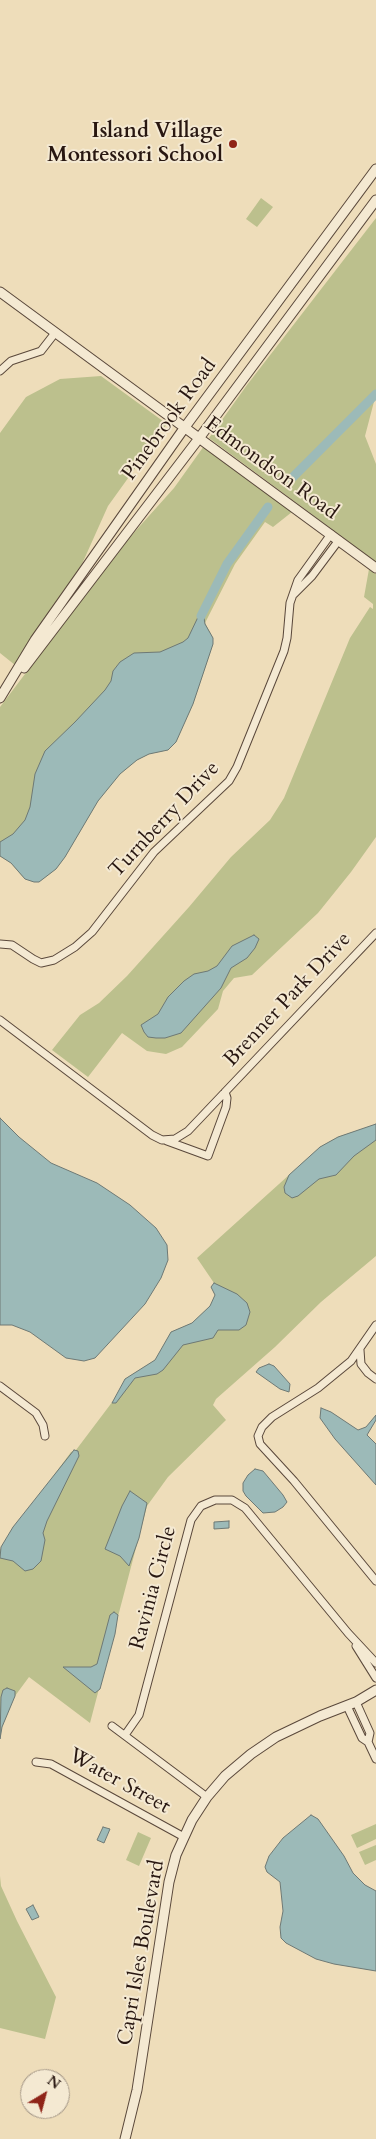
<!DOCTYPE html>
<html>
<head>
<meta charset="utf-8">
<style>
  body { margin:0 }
  #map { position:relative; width:376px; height:2139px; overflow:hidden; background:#eeddba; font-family:Cardo,serif }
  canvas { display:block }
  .north { position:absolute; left:20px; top:2069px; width:50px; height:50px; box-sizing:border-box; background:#f4e9d2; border:1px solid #a29585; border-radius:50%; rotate:37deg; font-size:14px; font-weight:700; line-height:20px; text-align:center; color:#281711 }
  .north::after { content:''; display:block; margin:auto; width:18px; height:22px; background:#8f2418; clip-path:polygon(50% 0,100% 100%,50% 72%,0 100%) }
</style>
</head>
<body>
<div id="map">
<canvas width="376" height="2139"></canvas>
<div class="north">N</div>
</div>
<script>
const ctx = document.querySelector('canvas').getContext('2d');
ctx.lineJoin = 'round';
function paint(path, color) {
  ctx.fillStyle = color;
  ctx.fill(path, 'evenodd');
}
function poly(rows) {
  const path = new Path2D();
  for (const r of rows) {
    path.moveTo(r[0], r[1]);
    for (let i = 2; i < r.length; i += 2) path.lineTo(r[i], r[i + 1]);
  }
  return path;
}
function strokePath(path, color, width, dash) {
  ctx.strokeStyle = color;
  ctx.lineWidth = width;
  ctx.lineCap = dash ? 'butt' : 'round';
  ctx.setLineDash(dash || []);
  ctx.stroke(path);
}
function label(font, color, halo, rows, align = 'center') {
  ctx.font = font + ' Cardo,serif';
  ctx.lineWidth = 4;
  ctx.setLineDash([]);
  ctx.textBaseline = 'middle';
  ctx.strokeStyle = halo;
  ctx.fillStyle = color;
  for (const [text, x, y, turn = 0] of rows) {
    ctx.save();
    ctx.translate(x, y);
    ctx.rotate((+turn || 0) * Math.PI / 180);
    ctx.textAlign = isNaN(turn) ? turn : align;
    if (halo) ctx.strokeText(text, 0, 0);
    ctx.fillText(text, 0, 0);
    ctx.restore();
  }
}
const green = poly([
  [261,198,273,207,257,227,246,219],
  [376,218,376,394,365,436,376,464,376,562,209,438,247,385],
  [101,376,167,424,108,506,82,564,15,665,0,653,0,433,26,397,60,379],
  [204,446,292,512,273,527,265,522,235,564,205,623,213,638,213,644,193,704,176,742,168,750,149,754,137,760,120,774,98,801,65,857,56,869,39,882,30,881,22,876,11,863,0,856,0,707,122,546,174,488],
  [369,569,376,574,376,837,351,872,318,913,252,975,234,978,223,991,218,1009,182,1047,166,1054,147,1051,122,1033,88,1077,52,1050,80,1015,99,1003,127,976,189,907,231,857,270,820,284,798,350,638,370,607,373,609,373,604,364,597],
  [376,1124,376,1256,321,1302,275,1347,216,1399,213,1405,226,1420,168,1477,147,1506,90,1723,29,1677,15,1696,2,1727,0,1739,0,1550,13,1527,29,1509,71,1452,76,1450,116,1397,125,1379,155,1360,171,1332,192,1323,210,1306,215,1295,211,1287,214,1283,197,1258,320,1147,338,1137],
  [376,1824,376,1839,357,1848,351,1835],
  [138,1832,151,1838,139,1866,126,1860],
  [376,1845,376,1860,365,1865,359,1852],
  [0,1876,1,1886,17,1921,56,1997,45,2039,0,2028]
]);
const water = poly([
  [199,615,204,618,205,624,213,638,213,644,193,704,176,742,168,750,149,754,137,760,120,774,98,801,65,857,56,869,39,882,34,882,25,879,11,863,0,856,0,842,13,834,25,820,30,807,35,774,45,751,75,722,105,690,111,681,113,671,120,662,134,653,160,652,183,642,188,638,199,615],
  [254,935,259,939,255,948,247,958,231,968,221,988,181,1033,165,1038,156,1038,148,1037,144,1032,141,1025,158,1014,168,997,184,981,194,974,208,971,217,966,232,946,254,935],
  [0,1118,19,1137,51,1163,97,1183,130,1205,156,1228,167,1245,168,1260,161,1278,145,1304,95,1358,84,1361,66,1358,30,1332,12,1325,0,1325,0,1118],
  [376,1124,376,1140,354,1156,336,1175,319,1179,298,1196,292,1198,285,1193,284,1187,289,1175,320,1147,338,1137,376,1124],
  [214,1283,237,1294,247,1303,250,1312,246,1325,239,1330,218,1330,213,1338,183,1345,163,1370,157,1374,135,1378,116,1403,112,1403,125,1379,155,1360,171,1332,192,1323,210,1306,215,1295,211,1287,214,1283],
  [269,1364,274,1366,290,1384,289,1392,280,1389,256,1372,259,1368,269,1364],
  [321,1408,331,1412,358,1430,366,1427,376,1415,376,1420,367,1435,376,1444,376,1485,335,1439,320,1418,321,1408],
  [74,1450,78,1451,79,1456,47,1521,43,1533,45,1540,41,1561,33,1569,25,1571,13,1561,0,1558,1,1547,13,1527,74,1450],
  [255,1469,263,1471,283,1495,287,1502,283,1507,275,1512,263,1513,246,1496,243,1491,243,1483,248,1475,255,1469],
  [130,1491,147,1503,139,1538,129,1566,120,1556,105,1549,122,1506,130,1491],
  [229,1521,229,1528,214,1529,214,1522,229,1521],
  [114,1612,118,1615,115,1634,100,1689,95,1693,63,1667,91,1667,97,1664,110,1615,114,1612],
  [7,1688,15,1691,15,1696,2,1727,0,1739,1,1697,3,1690,7,1688],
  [311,1815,318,1819,344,1856,353,1873,365,1885,376,1891,376,1971,334,1964,316,1959,286,1943,281,1938,280,1927,283,1911,280,1882,267,1872,265,1867,269,1856,283,1838,311,1815],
  [103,1827,110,1829,104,1843,97,1840,103,1827],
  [33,1905,39,1917,32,1920,26,1909,33,1905]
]);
const canal = poly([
  [291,479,376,394],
  [201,616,227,564,268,507]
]);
const minor = poly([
  [0,371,11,361,41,351,55,333],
  [294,594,312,576,339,540],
  [0,944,12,945,33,959,41,963,54,960,75,947,92,932,154,852,229,781,237,767,284,651,287,638,290,603,298,580,331,534],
  [0,1020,152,1135,162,1140,175,1139,188,1131,376,933],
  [167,1141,208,1156,226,1107,227,1098,225,1092],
  [376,1325,351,1361,318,1388,272,1417,262,1427,258,1436,260,1444,294,1481,376,1581],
  [360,1350,361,1364,368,1373,376,1379],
  [0,1386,36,1413,43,1425,45,1436],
  [356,1646,376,1678],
  [356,1702,370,1733,368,1742],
  [347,1706,362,1738,368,1742,376,1759],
  [112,1726,207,1797],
  [125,1735,139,1715,191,1520,201,1506,215,1500,232,1500,245,1508,348,1633,376,1663],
  [36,1762,51,1764,184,1837]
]);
const tertiary = poly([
  [0,292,376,568],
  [24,668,200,437,376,200],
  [0,698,35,640,185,427,376,169],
  [125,2139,137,2090,169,1882,176,1855,192,1820,207,1797,225,1776,251,1754,276,1737,320,1716,356,1702,376,1690]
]);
const markers = [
  [233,144,5,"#8f2418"]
];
const poiNames = [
  ["Island Village",223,132],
  ["Montessori School",223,156]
];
const streetNames = [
  ["Pinebrook Road",170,420,-54],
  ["Edmondson Road",271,469,36],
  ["Turnberry Drive",165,820,-47],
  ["Brenner Park Drive",288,1000,-47],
  ["Ravinia Circle",154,1588,-75],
  ["Water Street",119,1782,29],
  ["Capri Isles Boulevard",142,1953,-80]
];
paint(green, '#bcc08d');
paint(water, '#9cbab8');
strokePath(water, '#6e7975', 1);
strokePath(canal, '#9cbab8', 9);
strokePath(minor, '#5a483b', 9);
strokePath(tertiary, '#5a483b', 11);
strokePath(minor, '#f4e9d2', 7);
strokePath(tertiary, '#f4e9d2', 9);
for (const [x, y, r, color] of markers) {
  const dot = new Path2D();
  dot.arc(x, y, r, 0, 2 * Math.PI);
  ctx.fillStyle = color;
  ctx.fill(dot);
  strokePath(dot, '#f4e9d2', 2);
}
label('bold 21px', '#281711', '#f4e9d2', poiNames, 'right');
label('21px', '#281711', '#f4e9d2', streetNames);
</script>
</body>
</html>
